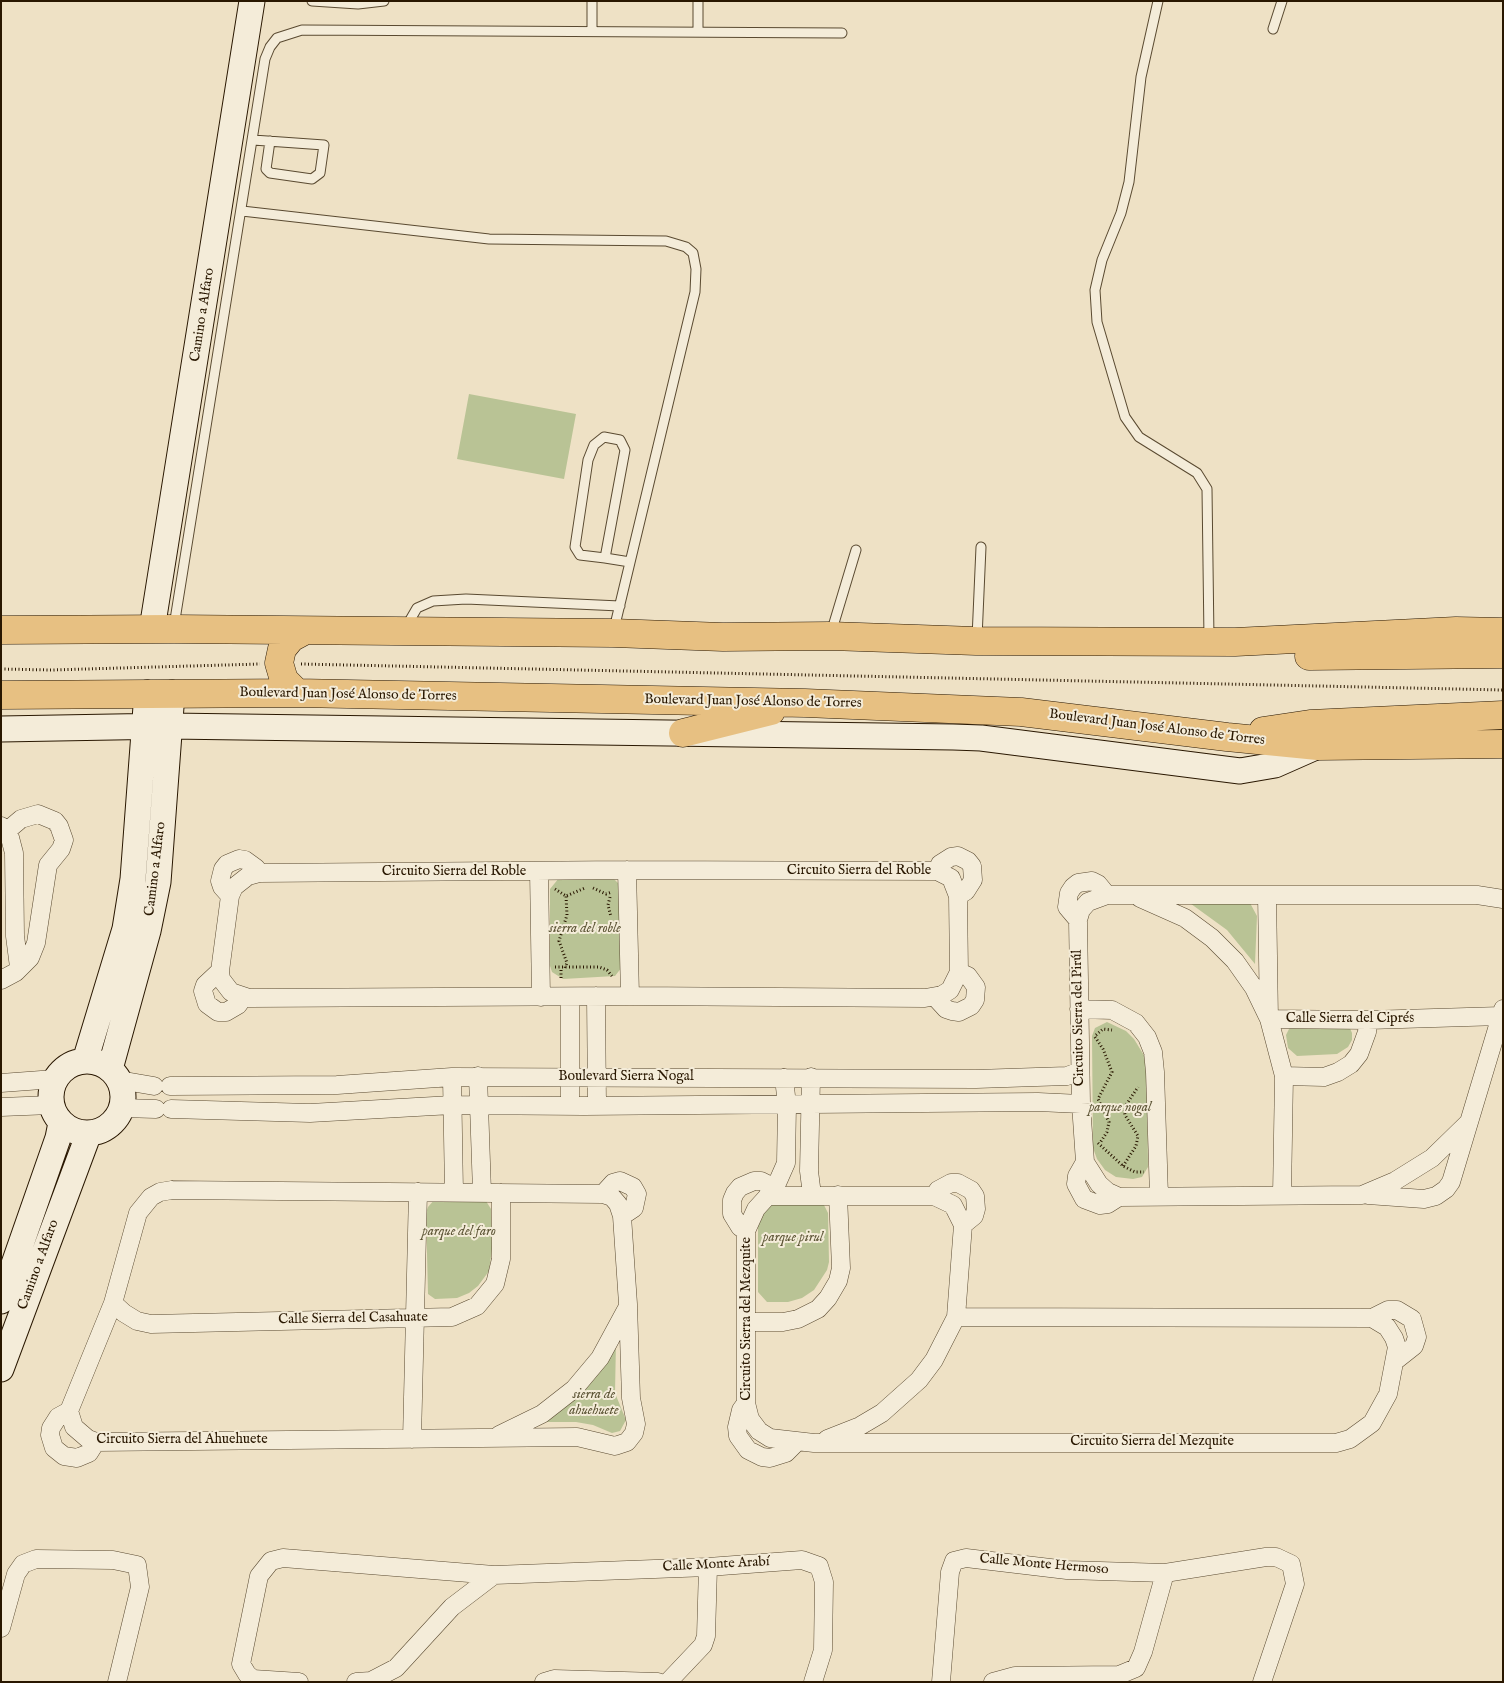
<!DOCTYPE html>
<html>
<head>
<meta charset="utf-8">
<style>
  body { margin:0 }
  #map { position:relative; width:1504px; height:1683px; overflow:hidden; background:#eee1c5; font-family:"IM FELL English",serif }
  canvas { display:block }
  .frame { position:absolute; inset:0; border:2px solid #291700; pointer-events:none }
</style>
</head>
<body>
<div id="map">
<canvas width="1504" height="1683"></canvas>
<div class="frame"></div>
</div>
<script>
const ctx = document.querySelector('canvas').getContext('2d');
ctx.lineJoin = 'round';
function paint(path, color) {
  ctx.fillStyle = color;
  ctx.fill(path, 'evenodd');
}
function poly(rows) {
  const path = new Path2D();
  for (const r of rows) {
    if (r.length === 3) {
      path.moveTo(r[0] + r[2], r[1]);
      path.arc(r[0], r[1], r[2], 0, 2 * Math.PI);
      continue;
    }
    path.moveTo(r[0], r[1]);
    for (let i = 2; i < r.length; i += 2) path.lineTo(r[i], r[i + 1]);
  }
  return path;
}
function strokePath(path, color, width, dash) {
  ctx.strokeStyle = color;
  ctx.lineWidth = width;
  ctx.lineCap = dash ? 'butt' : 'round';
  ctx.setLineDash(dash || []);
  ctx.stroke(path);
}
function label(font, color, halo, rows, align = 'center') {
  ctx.font = font + ' "IM FELL English",serif';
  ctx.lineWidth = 4;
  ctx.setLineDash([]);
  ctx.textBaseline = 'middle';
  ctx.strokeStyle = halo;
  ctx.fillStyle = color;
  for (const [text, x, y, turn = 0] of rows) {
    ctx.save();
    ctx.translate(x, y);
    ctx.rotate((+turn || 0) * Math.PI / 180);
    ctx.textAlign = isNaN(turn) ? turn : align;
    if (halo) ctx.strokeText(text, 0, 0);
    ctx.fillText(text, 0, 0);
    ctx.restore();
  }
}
const green = poly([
  [469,394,576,414,564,479,457,459],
  [559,878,613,878,620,885,622,967,615,976,563,979,552,972,550,966,550,889],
  [1187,901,1250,903,1257,916,1255,964,1227,930],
  [1107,1022,1126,1031,1134,1039,1145,1057,1147,1068,1148,1167,1142,1177,1133,1179,1116,1177,1105,1170,1097,1159,1093,1148,1092,1036,1095,1028],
  [1349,1026,1352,1033,1352,1040,1348,1047,1337,1054,1297,1056,1288,1048,1286,1035,1290,1027],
  [435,1199,486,1201,491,1209,492,1249,489,1271,478,1286,469,1293,457,1298,435,1299,428,1294,426,1213,428,1207],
  [764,1203,823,1203,828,1213,829,1262,827,1270,814,1290,802,1298,788,1302,767,1302,758,1292,758,1215],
  [616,1341,615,1393,626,1420,620,1431,612,1433,593,1425,576,1422,531,1422]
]);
const path = poly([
  [301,664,1503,690],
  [1,669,51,670,260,664],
  [593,888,606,894,612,892],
  [555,889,566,896,585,888],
  [610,897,608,905,611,917],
  [555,967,599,967,607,970,612,976],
  [565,968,567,963,559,941,567,915,566,896],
  [561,978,561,968],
  [1096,1035,1103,1029,1112,1030],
  [1095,1037,1103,1049,1112,1072,1098,1099,1109,1122,1107,1132,1100,1143],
  [1098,1143,1123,1166,1135,1172,1144,1172],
  [1123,1166,1136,1146,1138,1136,1125,1115,1124,1108,1138,1087]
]);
const lane = poly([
  [312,1,358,4,384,1],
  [592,1,592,31],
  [1158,1,1141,77,1129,182,1121,213,1102,260,1095,290,1097,322,1125,417,1139,437,1197,473,1207,489,1209,639],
  [1273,29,1282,1],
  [698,32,698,1],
  [253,140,324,145,320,173,312,179,270,173,266,169,270,141],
  [242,211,489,239,666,241,686,247,693,253,696,269,695,292,614,629],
  [605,558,580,555,575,547,588,460,594,445,604,437,620,440,625,450,605,558,630,562],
  [174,626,265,59,270,47,277,38,302,30,842,33],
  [406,627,417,608,433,601,466,599,620,606],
  [831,633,856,550],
  [977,638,981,547]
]);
const street = poly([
  [1,826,8,830,14,853,15,936,19,967],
  [627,870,937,871,951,878,958,896,959,972,950,990,942,995,925,998,630,996,249,998,231,992,221,979,220,971,230,896,234,887,248,876,259,873,627,870],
  [627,870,630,996],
  [539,871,541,997],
  [937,871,940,864,951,857,958,856,968,861,972,866,973,880,966,891,958,896],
  [1267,895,1269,1019,1284,1076,1282,1195],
  [230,896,222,887,220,881,223,869,227,864,239,859,245,860,256,868,259,873],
  [1140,898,1185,918,1212,938,1235,961,1254,988,1269,1019,1368,1020,1501,1016],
  [1078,920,1067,907,1069,893,1073,887,1078,883,1092,881,1098,884,1107,895],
  [220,971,205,985,203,991,207,1004,218,1012,226,1012,238,1005,243,998],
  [1,980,16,972,30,958,36,943,48,865,61,849,64,840,59,826,55,821,38,814,21,819,8,830],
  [596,996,597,1106],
  [570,997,570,1106],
  [935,997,946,1009,952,1011,959,1012,971,1006,975,1000,976,987,968,976,959,972],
  [1079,1009,1112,1010,1136,1023,1147,1037,1153,1052,1155,1072,1159,1196],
  [478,1076,482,1192],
  [1284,1076,1324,1077,1338,1072,1351,1064,1359,1054,1367,1032,1368,1020],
  [452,1077,454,1192],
  [811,1077,809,1171,812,1195],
  [784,1078,787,1105,786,1163,775,1188,756,1209,746,1231,746,1403,750,1419,759,1431,770,1438,814,1443,1336,1443,1350,1439,1372,1423,1388,1394,1397,1347,1394,1338,1387,1327,1372,1318,956,1317],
  [119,1080,154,1086],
  [1,1083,55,1079],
  [170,1086,337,1085,452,1077,976,1079,1067,1076,1080,1071],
  [1,1107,51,1105],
  [122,1108,156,1109],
  [171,1109,310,1113,452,1105,584,1106,1038,1102,1081,1104],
  [1469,1122,1432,1158,1395,1181,1362,1195,1119,1197,1108,1192,1099,1184,1085,1162,1081,1104,1078,920,1081,910,1088,902,1107,895,1477,895,1503,899],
  [1085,1162,1077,1176,1076,1184,1084,1199,1100,1205,1108,1204,1119,1197],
  [172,1190,603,1194,612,1197,618,1204,622,1216,628,1304,631,1398,636,1424,634,1433,627,1442,615,1446,577,1437,96,1442,88,1439,74,1427,69,1411,113,1303,138,1213,151,1197,160,1192,172,1190],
  [603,1194,613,1183,620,1181,633,1187,637,1194,634,1208,622,1216],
  [1368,1195,1424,1199,1436,1196,1446,1189,1451,1182,1503,1009],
  [768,1196,934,1196,953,1205,963,1225,956,1317,934,1360,919,1380,882,1413,860,1426,827,1439],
  [934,1196,938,1190,951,1183,958,1183,971,1190,975,1196,976,1209,974,1216,963,1225],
  [746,1231,740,1227,732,1214,732,1200,735,1193,740,1187,754,1181,761,1181,775,1188],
  [113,1303,124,1313,137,1321,151,1324,452,1317,477,1306,495,1284,501,1259,501,1193],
  [1372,1318,1388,1310,1397,1310,1412,1319,1417,1337,1414,1346,1395,1361],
  [748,1322,783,1322,798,1319,818,1309,828,1298,838,1281,841,1268,838,1195],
  [746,1403,741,1410,737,1427,738,1436,748,1450,762,1457,770,1458,786,1453,797,1442],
  [69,1411,58,1417,51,1428,50,1435,54,1448,64,1456,77,1458,89,1453,96,1442],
  [499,1435,542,1414,574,1389,600,1358,626,1310],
  [412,1439,418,1192],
  [1,1628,16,1574,23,1564,36,1559,113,1560,137,1565,140,1587,117,1682],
  [299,1682,253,1679,247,1674,241,1664,259,1576,271,1561,283,1558,494,1575,708,1567,802,1560,819,1566,824,1582,823,1650,813,1682],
  [356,1682,371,1681,396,1668,452,1607,494,1575],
  [544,1682,554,1679,658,1682],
  [668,1682,703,1645,706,1636,708,1567],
  [941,1682,950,1572,954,1561,966,1558,1067,1570,1165,1573,1266,1557,1276,1557,1291,1564,1295,1584,1262,1682],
  [993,1682,1015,1676,1119,1675,1136,1668,1143,1652,1165,1573]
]);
const secondary = poly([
  [152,629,252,1],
  [1,729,170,726,953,737,981,738,1240,771,1275,765,1318,746],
  [87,1097,36],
  [85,1061,125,929,133,879,147,693],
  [110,1069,148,931,158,882,172,693],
  [1,1301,58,1138,61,1123],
  [1,1369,89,1133]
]);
const primary = poly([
  [1,630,174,629,613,633,723,637,830,636,976,641,1235,642,1456,631,1503,632],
  [1309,656,1503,654],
  [297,693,284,680,279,663,282,649,291,638,304,631],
  [1,695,297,693,805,703,1021,712,1227,737,1318,746,1503,744],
  [1263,731,1310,724,1503,715],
  [683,733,771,711]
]);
const streetNames = [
  ["Camino a Alfaro",203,315,-81],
  ["Boulevard Juan José Alonso de Torres",348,695,1],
  ["Boulevard Juan José Alonso de Torres",753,702,1],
  ["Boulevard Juan José Alonso de Torres",1157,728,7],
  ["Camino a Alfaro",156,869,-83],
  ["Circuito Sierra del Roble",859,871],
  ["Circuito Sierra del Roble",454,872],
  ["Circuito Sierra del Pirúl",1079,1018,-91],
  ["Calle Sierra del Ciprés",1350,1019],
  ["Boulevard Sierra Nogal",626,1077],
  ["Camino a Alfaro",39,1265,-70],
  ["Calle Sierra del Casahuate",353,1319,-1],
  ["Circuito Sierra del Mezquite",747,1319,-90],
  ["Circuito Sierra del Ahuehuete",182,1440],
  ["Circuito Sierra del Mezquite",1152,1442],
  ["Calle Monte Arabí",716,1565,-3],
  ["Calle Monte Hermoso",1044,1565,5]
];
const parkNames = [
  ["sierra del roble",585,929],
  ["parque nogal",1120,1108],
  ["parque del faro",459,1232],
  ["parque pirul",793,1238],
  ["sierra de",594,1395],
  ["ahuehuete",594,1411]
];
paint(green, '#b9c395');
strokePath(lane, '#5a4a31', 11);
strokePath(street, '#5a4a31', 19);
strokePath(secondary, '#291700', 27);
strokePath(primary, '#291700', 29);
strokePath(path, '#291700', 3, [1, 2.5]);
strokePath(lane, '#f4ecd9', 9);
strokePath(street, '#f4ecd9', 18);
strokePath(secondary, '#f4ecd9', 25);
strokePath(primary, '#e7c082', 28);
label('14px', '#291700', '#f4ecd9', streetNames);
label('italic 14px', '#5b5334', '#f4ecd9', parkNames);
</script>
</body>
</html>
